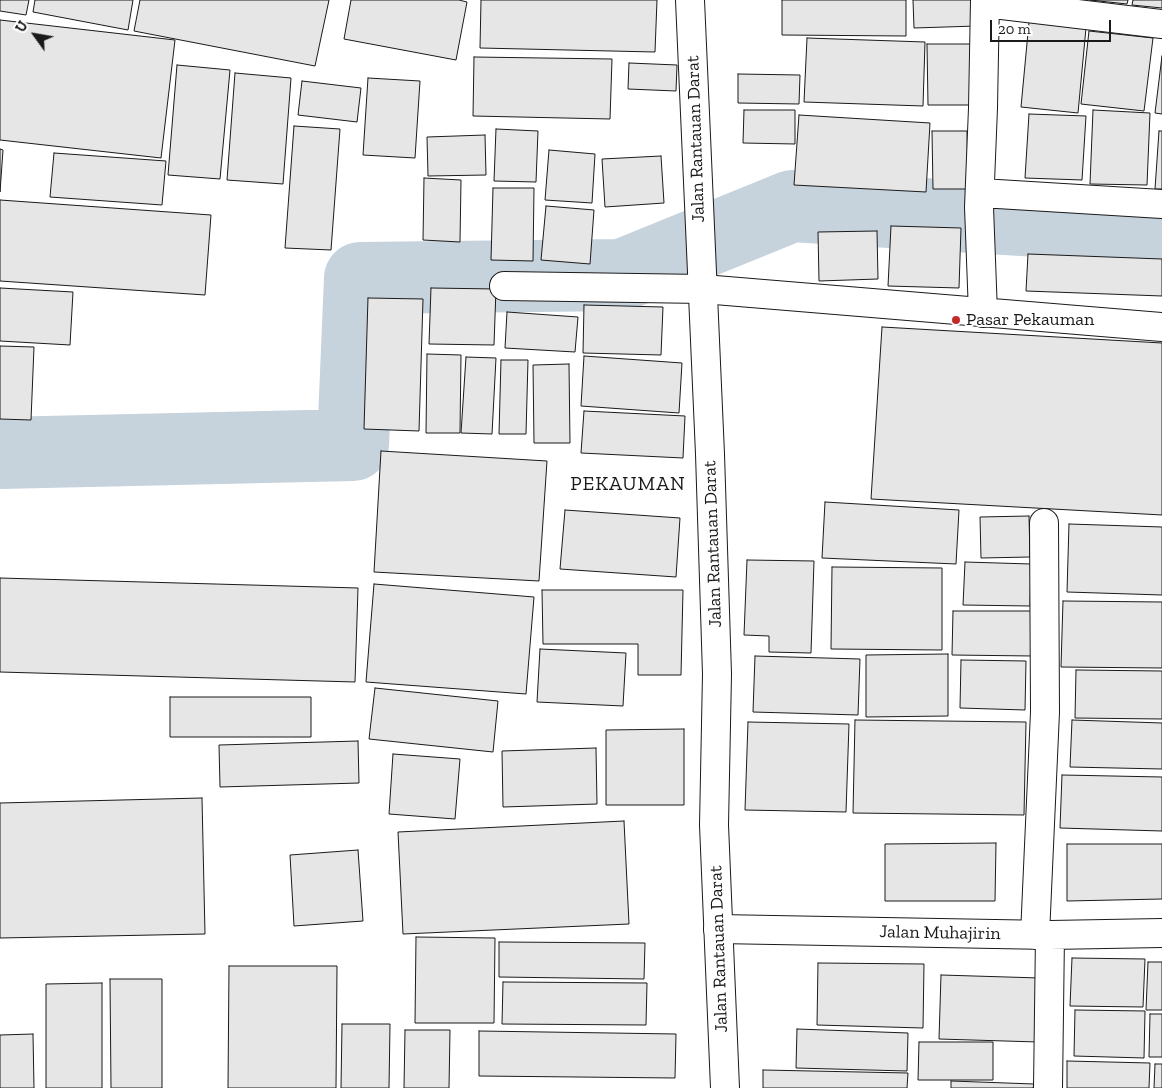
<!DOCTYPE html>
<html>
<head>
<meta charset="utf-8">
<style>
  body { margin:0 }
  #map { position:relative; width:1162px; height:1088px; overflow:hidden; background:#fff; font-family:"Zilla Slab",serif }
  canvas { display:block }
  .north { position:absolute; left:10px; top:10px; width:50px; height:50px; -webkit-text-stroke:4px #fff; paint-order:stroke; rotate:302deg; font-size:14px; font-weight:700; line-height:20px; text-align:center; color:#1a1a1a }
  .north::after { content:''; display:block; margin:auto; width:18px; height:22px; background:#1a1a1a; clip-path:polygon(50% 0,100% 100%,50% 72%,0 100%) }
  .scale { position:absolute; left:990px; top:20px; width:121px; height:22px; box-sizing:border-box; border:2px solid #1a1a1a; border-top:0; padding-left:6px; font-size:15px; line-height:18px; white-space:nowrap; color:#1a1a1a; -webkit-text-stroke:4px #fff; paint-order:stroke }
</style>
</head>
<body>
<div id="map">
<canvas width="1162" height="1088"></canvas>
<div class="north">U</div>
<div class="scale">20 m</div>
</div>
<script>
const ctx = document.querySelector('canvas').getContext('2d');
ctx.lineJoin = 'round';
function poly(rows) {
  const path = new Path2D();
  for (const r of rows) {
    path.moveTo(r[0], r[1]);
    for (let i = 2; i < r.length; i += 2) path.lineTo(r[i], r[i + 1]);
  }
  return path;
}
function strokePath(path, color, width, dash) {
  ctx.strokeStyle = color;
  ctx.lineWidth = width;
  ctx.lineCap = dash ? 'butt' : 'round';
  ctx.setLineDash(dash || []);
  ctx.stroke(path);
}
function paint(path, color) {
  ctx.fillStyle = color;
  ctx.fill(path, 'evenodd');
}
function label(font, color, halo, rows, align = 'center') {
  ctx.font = font + ' "Zilla Slab",serif';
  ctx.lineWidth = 4;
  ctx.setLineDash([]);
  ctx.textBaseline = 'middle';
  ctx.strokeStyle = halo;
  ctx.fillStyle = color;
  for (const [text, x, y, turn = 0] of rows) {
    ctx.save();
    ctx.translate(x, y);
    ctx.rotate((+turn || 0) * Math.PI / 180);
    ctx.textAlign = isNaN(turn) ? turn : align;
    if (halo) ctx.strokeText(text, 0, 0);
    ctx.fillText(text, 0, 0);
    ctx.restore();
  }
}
const river = poly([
  [0,453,353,445,360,278,622,275,792,206,1121,226,1162,230]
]);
const building = poly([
  [0,0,29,0,26,15,0,11,0,0],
  [35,0,133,0,128,30,33,12,35,0],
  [140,0,329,0,315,66,134,31,140,0],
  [351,0,459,0,467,2,456,60,344,39,351,0],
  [481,0,657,0,655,52,480,48,481,0],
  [782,0,906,0,906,36,782,35,782,0],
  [913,0,977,0,977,26,914,28,913,0],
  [1090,0,1128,0,1127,4,1090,0],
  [1133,0,1162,0,1162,8,1132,5,1133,0],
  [0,20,175,40,161,158,0,140,0,20],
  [1029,22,1086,28,1078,113,1021,107,1029,22],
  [1089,31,1153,38,1144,111,1081,104,1089,31],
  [807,38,925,42,923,106,804,102,807,38],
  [927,44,976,44,976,105,928,105,927,44],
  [1162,56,1162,114,1155,113,1162,56],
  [474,57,612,59,610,119,473,116,474,57],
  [629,63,677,65,676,91,628,89,629,63],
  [177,65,230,70,220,179,168,175,177,65],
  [235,73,291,78,283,184,227,180,235,73],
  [738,74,800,75,799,104,738,103,738,74],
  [368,78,420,81,415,158,363,155,368,78],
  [302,81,361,88,357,122,298,115,302,81],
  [744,110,795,110,795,144,743,143,744,110],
  [1093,110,1150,113,1147,185,1090,184,1093,110],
  [1029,114,1086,116,1082,180,1025,178,1029,114],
  [799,115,930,123,926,192,794,185,799,115],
  [294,126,340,129,331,250,285,248,294,126],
  [496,129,538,131,536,182,494,181,496,129],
  [932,131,967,131,968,189,933,189,932,131],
  [1159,131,1162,131,1162,189,1155,189,1159,131],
  [485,135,486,175,428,176,427,137,485,135],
  [0,149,3,150,0,192,0,149],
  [549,150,595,154,592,203,545,200,549,150],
  [54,153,166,161,162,205,50,197,54,153],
  [661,156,664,203,605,207,602,159,661,156],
  [424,178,461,180,460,242,423,240,424,178],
  [493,188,534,188,533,261,491,260,493,188],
  [0,200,211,215,205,295,0,281,0,200],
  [546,206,594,210,590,264,541,260,546,206],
  [891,226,961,228,959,288,888,286,891,226],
  [877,231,878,279,819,281,818,232,877,231],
  [1028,254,1162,259,1162,296,1026,291,1028,254],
  [0,288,73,292,70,345,0,341,0,288],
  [431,288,496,289,494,345,429,344,431,288],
  [368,298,423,299,419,431,364,429,368,298],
  [584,305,663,307,661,355,583,353,584,305],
  [507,312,578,317,575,352,505,348,507,312],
  [882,327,1162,343,1162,515,871,499,882,327],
  [0,346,34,347,31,420,0,419,0,346],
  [427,354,461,355,460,433,426,433,427,354],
  [584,356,682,363,679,413,581,406,584,356],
  [466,357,496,358,492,434,461,433,466,357],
  [501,360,528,360,526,434,499,434,501,360],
  [569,364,570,443,534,443,533,365,569,364],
  [584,411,685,416,683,458,581,453,584,411],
  [381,451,547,461,539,581,374,572,381,451],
  [825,502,959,510,956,564,822,558,825,502],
  [565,510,680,518,676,577,560,569,565,510],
  [1029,516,1030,557,981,558,980,517,1029,516],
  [1069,524,1162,527,1162,595,1067,592,1069,524],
  [747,560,814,561,811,653,769,652,769,636,744,635,747,560],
  [965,562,1031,564,1030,606,963,605,965,562],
  [832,567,942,568,942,650,831,649,832,567],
  [0,578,358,588,355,682,0,672,0,578],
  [374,584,534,597,526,694,366,682,374,584],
  [542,590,683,590,681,675,638,675,638,644,543,644,542,590],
  [1063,601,1162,602,1162,668,1061,667,1063,601],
  [953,611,1034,611,1033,656,952,655,953,611],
  [540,649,626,653,623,706,537,702,540,649],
  [948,654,948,716,866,717,866,655,948,654],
  [755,656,860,659,858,715,753,712,755,656],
  [961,660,1026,661,1025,710,960,708,961,660],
  [1076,670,1162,671,1162,719,1075,718,1076,670],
  [375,688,498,701,493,752,369,739,375,688],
  [170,697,311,697,311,737,170,737,170,697],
  [855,720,1026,722,1024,815,853,813,855,720],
  [1072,720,1162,723,1162,769,1070,767,1072,720],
  [748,722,849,724,846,812,745,810,748,722],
  [684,729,684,805,606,805,606,730,684,729],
  [358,741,359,783,220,787,219,745,358,741],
  [596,748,597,804,503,807,502,751,596,748],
  [393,754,460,759,455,819,389,814,393,754],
  [1062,775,1162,777,1162,831,1060,828,1062,775],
  [202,798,205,934,0,938,0,803,202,798],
  [624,821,629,924,403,934,398,832,624,821],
  [996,843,995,901,885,901,885,844,996,843],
  [1067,844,1162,844,1162,899,1067,901,1067,844],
  [358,850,363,921,294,926,290,855,358,850],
  [416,937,495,938,494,1023,415,1023,416,937],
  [499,942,645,943,644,979,499,977,499,942],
  [1072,958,1145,959,1143,1007,1070,1006,1072,958],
  [1148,962,1162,962,1162,1010,1146,1010,1148,962],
  [818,963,924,964,923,1028,817,1025,818,963],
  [229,966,337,966,336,1088,228,1088,229,966],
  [941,975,1040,978,1038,1042,939,1039,941,975],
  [110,979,162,979,162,1088,111,1088,110,979],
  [503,982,647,983,646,1025,502,1024,503,982],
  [102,983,102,1088,46,1088,46,984,102,983],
  [1075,1010,1145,1011,1144,1058,1074,1056,1075,1010],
  [1150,1014,1162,1014,1162,1057,1149,1057,1150,1014],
  [342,1024,390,1024,389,1088,341,1088,342,1024],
  [797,1029,908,1033,907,1071,796,1068,797,1029],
  [405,1030,450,1030,449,1088,404,1088,405,1030],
  [479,1031,676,1034,675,1078,479,1076,479,1031],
  [33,1034,34,1088,0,1088,0,1035,33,1034],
  [919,1042,993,1042,993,1080,918,1080,919,1042],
  [1067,1061,1150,1063,1149,1088,1067,1088,1067,1061],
  [1155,1064,1162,1064,1162,1088,1154,1088,1155,1064],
  [763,1070,908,1073,907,1088,763,1088,763,1070],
  [951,1081,1034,1084,1033,1088,951,1088,951,1081]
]);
const minor = poly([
  [985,3,1162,24],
  [981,193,1162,204],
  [504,286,703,289,1162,327],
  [983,313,979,207,983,108,985,0],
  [718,929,1050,935,1162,933],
  [1035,935,1045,712,1044,523],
  [1048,1088,1050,935]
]);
const secondary = poly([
  [690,0,710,454,717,674,714,825,725,1088]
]);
const markers = [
  [956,320,5,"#c62828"]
];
const streetNames = [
  ["Jalan Rantauan Darat",696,139,-92],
  ["Jalan Rantauan Darat",713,544,-92],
  ["Jalan Muhajirin",940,933,1],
  ["Jalan Rantauan Darat",719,949,-92]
];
const poiNames = [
  ["Pasar Pekauman",966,320]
];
const quarterNames = [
  ["PEKAUMAN",628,484]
];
strokePath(river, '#c6d2dc', 72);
paint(building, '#e6e6e6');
strokePath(building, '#1a1a1a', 1);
strokePath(minor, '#1a1a1a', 30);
strokePath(secondary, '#1a1a1a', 30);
strokePath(minor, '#fff', 28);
strokePath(secondary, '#fff', 28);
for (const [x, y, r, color] of markers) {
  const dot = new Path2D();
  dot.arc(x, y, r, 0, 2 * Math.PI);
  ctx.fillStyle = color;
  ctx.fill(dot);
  strokePath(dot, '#fff', 2);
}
label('18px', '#1a1a1a', '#fff', streetNames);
label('18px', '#1a1a1a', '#fff', poiNames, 'left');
ctx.letterSpacing = '1px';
label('20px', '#1a1a1a', '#fff', quarterNames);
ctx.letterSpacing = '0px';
</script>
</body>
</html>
